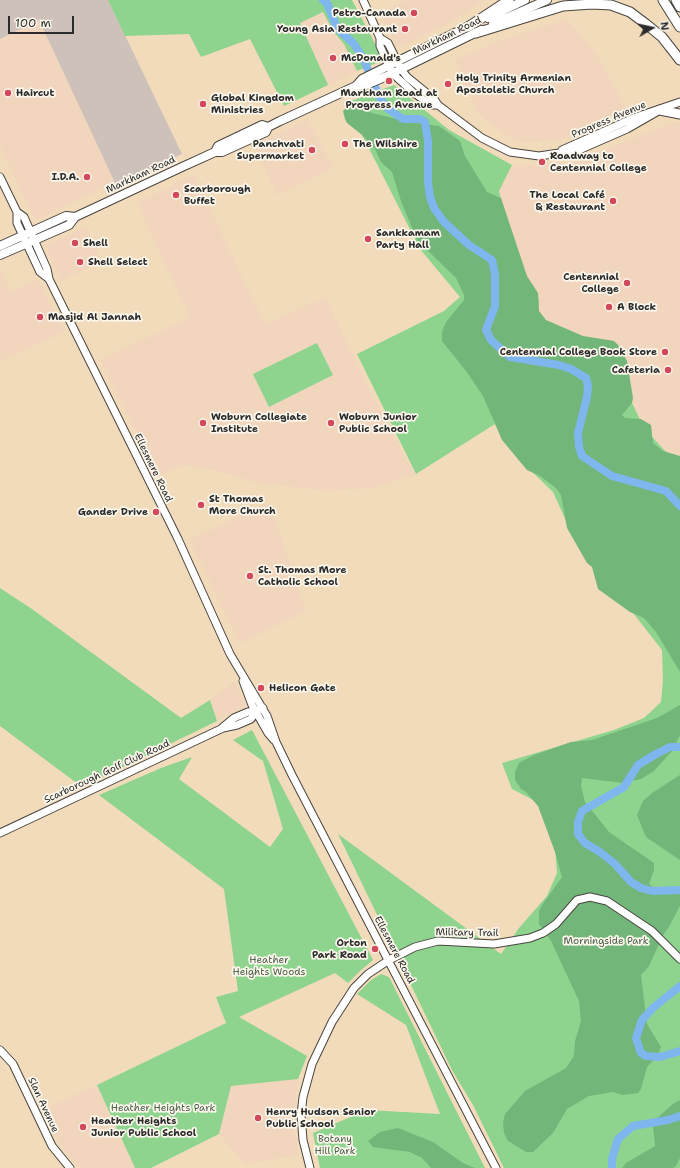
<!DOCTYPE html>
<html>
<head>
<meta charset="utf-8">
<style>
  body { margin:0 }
  #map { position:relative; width:680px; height:1168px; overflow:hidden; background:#f1dbba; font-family:"Shantell Sans",sans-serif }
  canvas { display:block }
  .north { position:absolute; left:632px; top:8px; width:40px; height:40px; -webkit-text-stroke:3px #fbf7ec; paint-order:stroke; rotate:81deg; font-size:11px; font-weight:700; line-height:16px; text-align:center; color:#2b2b2b }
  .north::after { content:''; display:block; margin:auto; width:14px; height:18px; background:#2b2b2b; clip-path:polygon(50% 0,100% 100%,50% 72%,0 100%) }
  .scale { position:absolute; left:8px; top:16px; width:66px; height:18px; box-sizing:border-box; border:2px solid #2b2b2b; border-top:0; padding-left:5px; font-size:12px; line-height:14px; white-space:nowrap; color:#2b2b2b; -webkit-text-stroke:3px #fbf7ec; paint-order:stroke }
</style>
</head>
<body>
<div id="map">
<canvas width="680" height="1168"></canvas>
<div class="north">N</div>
<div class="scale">100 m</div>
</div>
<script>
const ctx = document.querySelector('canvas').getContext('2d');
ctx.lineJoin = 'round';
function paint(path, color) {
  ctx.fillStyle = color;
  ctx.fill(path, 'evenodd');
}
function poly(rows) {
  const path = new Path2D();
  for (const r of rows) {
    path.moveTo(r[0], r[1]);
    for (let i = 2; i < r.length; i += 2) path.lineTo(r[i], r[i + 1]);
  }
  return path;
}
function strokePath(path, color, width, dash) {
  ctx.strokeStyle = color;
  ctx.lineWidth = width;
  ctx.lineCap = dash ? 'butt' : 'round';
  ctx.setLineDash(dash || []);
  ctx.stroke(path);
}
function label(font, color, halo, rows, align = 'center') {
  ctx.font = font + ' "Shantell Sans",sans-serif';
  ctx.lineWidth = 3.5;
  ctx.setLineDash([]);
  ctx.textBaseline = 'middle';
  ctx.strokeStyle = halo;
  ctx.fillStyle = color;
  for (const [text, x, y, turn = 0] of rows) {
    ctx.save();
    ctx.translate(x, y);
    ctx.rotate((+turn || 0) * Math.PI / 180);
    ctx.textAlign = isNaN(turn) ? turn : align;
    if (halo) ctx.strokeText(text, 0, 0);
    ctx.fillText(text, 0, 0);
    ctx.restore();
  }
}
const built = poly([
  [407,0,486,0,436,30,397,48,380,12],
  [323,12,333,31,344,44,357,71,328,85,300,23],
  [39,20,116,183,35,220,0,146,0,39],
  [561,21,569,21,598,57,626,108,561,140,517,143,479,115,454,60,499,41],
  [308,119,333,168,277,195,254,145],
  [676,121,680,123,680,467,644,428,624,386,549,333,520,271,498,191,512,165,544,166,560,162,562,167],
  [194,174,248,290,266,324,325,297,365,381,415,475,371,488,327,491,259,483,222,472,184,465,158,476,100,360,190,317,137,203],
  [86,227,102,262,61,281,45,245],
  [0,269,11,292,38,279,65,331,0,361],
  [269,502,306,611,240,643,189,540],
  [235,682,246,706,217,721,210,700],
  [298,1079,294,1122,298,1155,245,1164,219,1134,230,1086],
  [97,1085,135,1168,81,1168,69,1157,59,1144,42,1110]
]);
const industrial = poly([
  [0,0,108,0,182,154,116,185,39,20,0,39]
]);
const green = poly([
  [108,0,352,0,379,51,381,61,357,71,344,44,333,31,323,12,300,23,328,85,284,106,250,39,201,57,189,34,125,36],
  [394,85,449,130,512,165,499,191,520,271,539,300,537,321,624,386,644,428,680,467,680,1168,504,1168,473,1105,452,1070,338,834,501,954,519,928,547,896,557,873,554,834,543,805,512,789,502,763,614,730,644,718,661,702,663,680,662,650,573,536,553,492,521,461,492,416,495,424,416,474,357,354,444,311,460,297,420,249,346,103],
  [317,343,333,375,269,407,253,374],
  [0,588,32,609,181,718,210,700,217,721,82,787,0,726],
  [252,730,373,960,359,972,348,983,335,973,239,1017,307,1056,298,1079,231,1086,219,1134,151,1168,135,1168,97,1085,226,1023,216,997,238,991,224,889,99,795,161,768,192,757,179,779,270,847,283,829,263,761,233,740],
  [381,974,389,977,485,1168,320,1168,313,1133,367,1110,440,1114,406,1025,357,994,370,981]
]);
const forest = poly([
  [349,105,376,114,409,122,439,126,460,141,465,156,487,192,501,198,527,276,538,293,539,311,546,320,583,336,614,341,618,345,627,361,633,398,632,403,622,415,625,418,641,419,651,425,653,443,663,451,680,456,680,672,656,632,644,618,630,612,598,589,592,567,587,563,567,528,561,495,556,488,540,476,527,470,502,440,483,396,466,371,442,341,442,332,446,322,464,300,464,295,456,278,417,240,401,201,392,172,381,162,374,147,361,134,347,123,345,119,343,111],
  [680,705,680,735,672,751,654,771,641,779,623,783,582,778,581,786,585,802,609,832,654,863,654,870,649,884,659,892,680,888,680,906,670,925,663,935,649,966,641,975,647,1024,661,1047,658,1055,647,1067,641,1089,638,1093,623,1095,613,1092,589,1096,567,1109,553,1133,533,1152,526,1152,508,1141,504,1133,503,1122,505,1114,525,1091,566,1068,574,1056,575,1041,581,1021,579,1001,551,941,539,924,539,911,542,905,562,877,555,852,538,806,525,791,521,789,515,780,515,772,519,763,534,755,571,742,592,740,657,718],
  [680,775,680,860,646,837,637,815,643,801,652,793],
  [680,1100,680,1158,676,1166,673,1168,622,1168,626,1163,655,1146,653,1126,655,1120,673,1104],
  [398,1128,433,1142,463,1163,475,1168,431,1168,422,1158,410,1152,373,1147,368,1141,380,1132]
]);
const river = poly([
  [323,0,327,3,337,28,354,44,363,58,380,98,388,109,403,119,420,119,425,122,428,141,428,182,430,197,434,208,444,222,469,245,492,260,495,274,495,306,486,330,491,340,510,357,559,365,571,369,586,378,588,386,587,397,578,433,579,447,582,456,612,476,666,491,680,506],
  [680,747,670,747,656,754,638,765,624,787,582,811,578,822,578,834,585,843,600,852,615,864,631,882,641,888,652,891,680,890],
  [680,986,654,1007,642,1020,636,1038,641,1053,646,1056,660,1057,680,1051],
  [612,1168,612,1159,618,1139,633,1126,668,1120,680,1116]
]);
const secondary = poly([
  [363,0,380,38,380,46,392,73,414,93,431,105,438,105],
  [380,38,388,43,401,69,407,77,434,99,438,105,482,138,510,152,539,156,579,150,627,129,660,110],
  [562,150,636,117,680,102],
  [0,177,17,212,17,223,40,272,49,279],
  [17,212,24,217,47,269,49,279,178,539,230,654,267,716,276,742,292,775,496,1168],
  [243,681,252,705,268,733,274,740],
  [223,727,234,718,248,712,256,711],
  [0,833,223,728,237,725,251,719,256,711,263,708],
  [0,1050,13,1064,52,1146,70,1168],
  [310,1168,303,1140,301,1115,303,1097,312,1064,332,1022,354,988,368,974,389,960,415,947,438,941,494,944,530,938,543,933,556,924,577,900,590,897,607,901,652,931,680,959]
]);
const primary = poly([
  [488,18,525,0],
  [493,24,547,0],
  [356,86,362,79,473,24],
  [215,152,218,146,262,125,268,127],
  [0,246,66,216,75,217],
  [0,255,69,225,75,217,182,167,215,152,222,152,266,132,268,127,280,121,356,86,366,85,387,76,481,30]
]);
const highway = poly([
  [663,0,680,27],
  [676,0,680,7],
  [468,27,509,0],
  [476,33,563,6,592,4,611,5,630,12,646,24,662,37,680,60],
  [660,110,680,114]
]);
const markers = [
  [414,13,4,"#d1495b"],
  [405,29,4,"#d1495b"],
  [333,58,4,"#d1495b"],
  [389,81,4,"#d1495b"],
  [448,84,4,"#d1495b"],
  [8,93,4,"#d1495b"],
  [203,104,4,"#d1495b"],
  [345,144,4,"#d1495b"],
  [312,150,4,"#d1495b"],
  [542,162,4,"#d1495b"],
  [87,177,4,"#d1495b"],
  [176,195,4,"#d1495b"],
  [613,201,4,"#d1495b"],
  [368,239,4,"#d1495b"],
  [75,243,4,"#d1495b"],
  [80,262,4,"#d1495b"],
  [627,283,4,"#d1495b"],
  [609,307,4,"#d1495b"],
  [40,317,4,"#d1495b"],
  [665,352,4,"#d1495b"],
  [668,370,4,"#d1495b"],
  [203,423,4,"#d1495b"],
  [331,423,4,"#d1495b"],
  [201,505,4,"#d1495b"],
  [156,512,4,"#d1495b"],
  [250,576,4,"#d1495b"],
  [261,688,4,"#d1495b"],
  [375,949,4,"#d1495b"],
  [258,1118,4,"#d1495b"],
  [83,1127,4,"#d1495b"]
];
const poiNames = [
  ["Petro-Canada",406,13,"right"],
  ["Young Asia Restaurant",397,29,"right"],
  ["McDonald's",341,58],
  ["Holy Trinity Armenian",456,78],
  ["Apostoletic Church",456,90],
  ["Haircut",16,93],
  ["Markham Road at",389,93,"center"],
  ["Progress Avenue",389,105,"center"],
  ["Global Kingdom",211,98],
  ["Ministries",211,110],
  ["Panchvati",304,144,"right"],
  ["Supermarket",304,156,"right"],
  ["The Wilshire",353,144],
  ["Roadway to",550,156],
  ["Centennial College",550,168],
  ["I.D.A.",79,177,"right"],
  ["Scarborough",184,189],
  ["Buffet",184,201],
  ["The Local Café",605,195,"right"],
  ["& Restaurant",605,207,"right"],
  ["Sankkamam",376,233],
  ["Party Hall",376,245],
  ["Shell",83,243],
  ["Shell Select",88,262],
  ["Centennial",619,277,"right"],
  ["College",619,289,"right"],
  ["A Block",617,307],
  ["Masjid Al Jannah",48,317],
  ["Centennial College Book Store",657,352,"right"],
  ["Cafeteria",660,370,"right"],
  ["Woburn Collegiate",211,417],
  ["Institute",211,429],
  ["Woburn Junior",339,417],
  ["Public School",339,429],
  ["St Thomas",209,499],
  ["More Church",209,511],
  ["Gander Drive",148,512,"right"],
  ["St. Thomas More",258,570],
  ["Catholic School",258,582],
  ["Helicon Gate",269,688],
  ["Orton",367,943,"right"],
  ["Park Road",367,955,"right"],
  ["Henry Hudson Senior",266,1112],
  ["Public School",266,1124],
  ["Heather Heights",91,1121],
  ["Junior Public School",91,1133]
];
const streetNames = [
  ["Markham Road",447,36,-26],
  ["Progress Avenue",609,120,-23],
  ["Markham Road",141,175,-25],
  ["Ellesmere Road",153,468,64],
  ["Scarborough Golf Club Road",107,772,-25],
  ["Military Trail",467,933,1],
  ["Ellesmere Road",394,950,62],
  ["Slan Avenue",43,1105,65]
];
const parkNames = [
  ["Morningside Park",606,941],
  ["Heather",269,960],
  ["Heights Woods",269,972],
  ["Heather Heights Park",163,1108],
  ["Botany",335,1139],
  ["Hill Park",335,1151]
];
paint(built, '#f1d5bd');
paint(industrial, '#cec1ba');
paint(green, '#8ed48e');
paint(forest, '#72b679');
strokePath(river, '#7fb6ee', 8);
strokePath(secondary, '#494540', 9);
strokePath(primary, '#494540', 10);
strokePath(highway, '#494540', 11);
strokePath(secondary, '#fff', 7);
strokePath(primary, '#fff', 8);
strokePath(highway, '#fff', 9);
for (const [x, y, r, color] of markers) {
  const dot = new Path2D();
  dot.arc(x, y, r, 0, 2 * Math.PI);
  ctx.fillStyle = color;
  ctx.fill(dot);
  strokePath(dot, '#fbf7ec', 1.5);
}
label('bold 10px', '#2b2b2b', '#fbf7ec', poiNames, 'left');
label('10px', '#2b2b2b', '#fbf7ec', streetNames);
label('10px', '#495e49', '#fbf7ec', parkNames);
</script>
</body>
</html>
